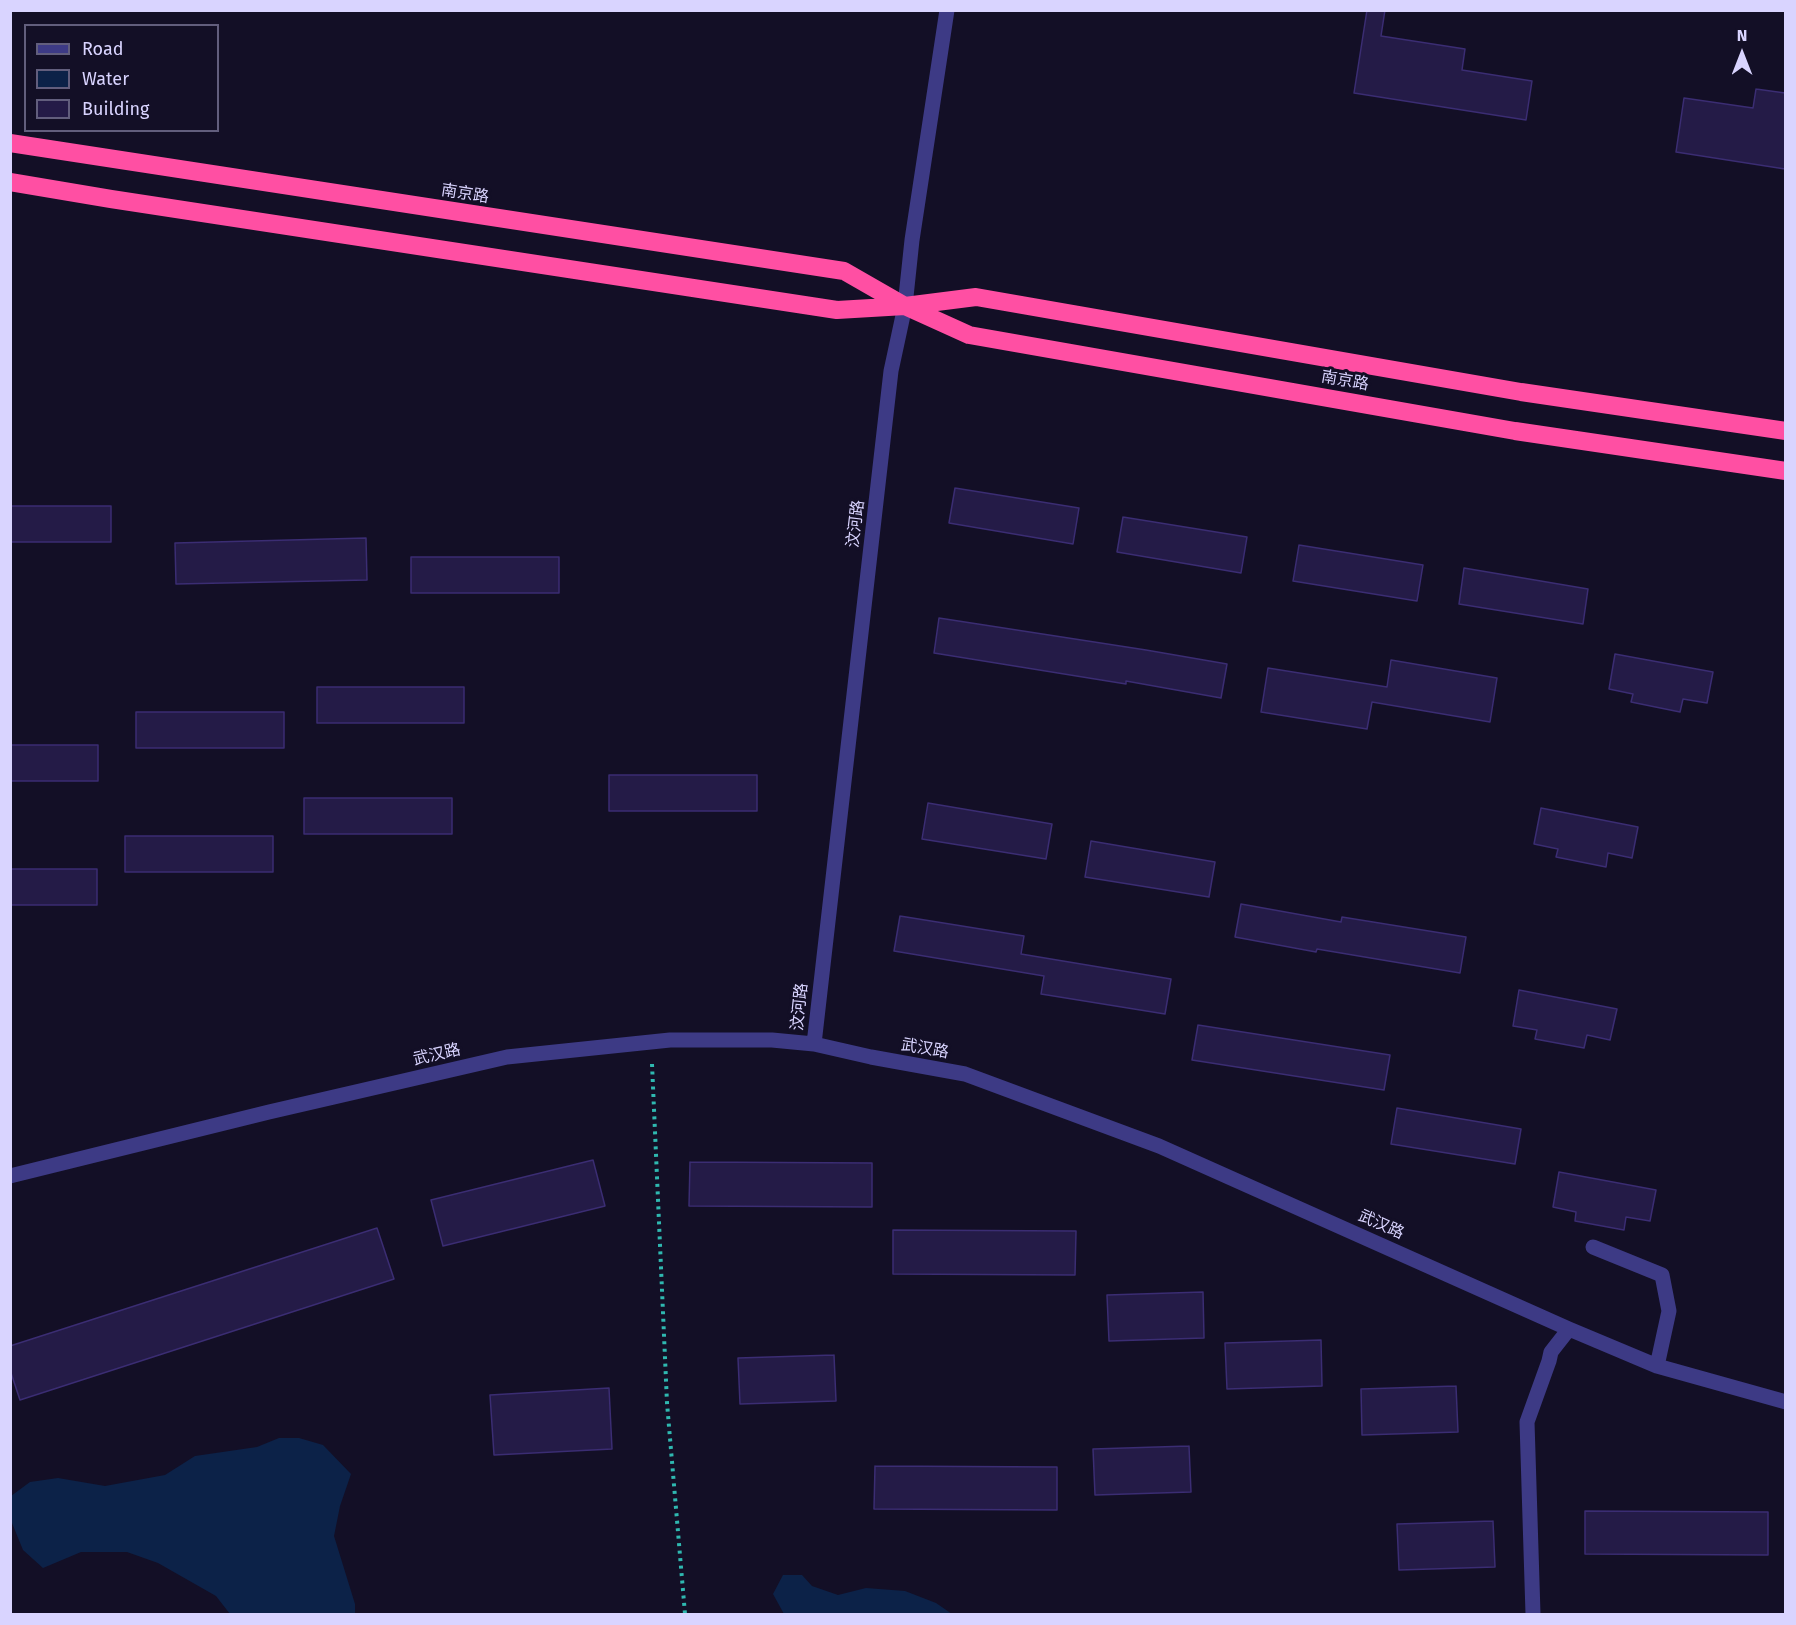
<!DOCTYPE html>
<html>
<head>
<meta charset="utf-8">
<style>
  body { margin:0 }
  #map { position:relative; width:1796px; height:1625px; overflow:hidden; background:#130f26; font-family:"Fira Sans",sans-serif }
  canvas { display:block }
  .frame { position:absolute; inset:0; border:12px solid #d9d4ff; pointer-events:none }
  .legend { position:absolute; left:24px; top:24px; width:195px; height:108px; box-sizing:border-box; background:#130f26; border:2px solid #625e7d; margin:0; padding:8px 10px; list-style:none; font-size:18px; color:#d9d4ff }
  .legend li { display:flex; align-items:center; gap:12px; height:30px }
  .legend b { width:30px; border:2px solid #625e7d }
  .north { position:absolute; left:1712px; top:24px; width:60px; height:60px; -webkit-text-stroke:4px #130f26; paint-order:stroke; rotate:0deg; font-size:16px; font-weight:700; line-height:24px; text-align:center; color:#d9d4ff }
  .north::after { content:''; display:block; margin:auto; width:21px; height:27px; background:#d9d4ff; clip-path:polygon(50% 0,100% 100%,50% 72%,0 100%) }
</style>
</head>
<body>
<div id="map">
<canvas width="1796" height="1625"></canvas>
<div class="frame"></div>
<ul class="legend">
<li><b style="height:8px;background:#3d3a85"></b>Road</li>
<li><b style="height:16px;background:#0c2248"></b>Water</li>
<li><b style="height:16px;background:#241b47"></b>Building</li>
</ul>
<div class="north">N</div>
</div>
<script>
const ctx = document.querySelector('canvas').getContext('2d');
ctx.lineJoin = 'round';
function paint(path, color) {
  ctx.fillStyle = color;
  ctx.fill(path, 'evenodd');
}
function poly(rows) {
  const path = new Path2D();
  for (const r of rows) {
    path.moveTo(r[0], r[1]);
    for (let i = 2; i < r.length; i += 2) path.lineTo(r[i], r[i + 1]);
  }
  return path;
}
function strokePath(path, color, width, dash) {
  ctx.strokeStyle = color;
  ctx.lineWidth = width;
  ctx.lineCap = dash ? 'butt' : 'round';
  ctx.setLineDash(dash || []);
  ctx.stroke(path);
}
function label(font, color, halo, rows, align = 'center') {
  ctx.font = font + ' "Fira Sans","Noto Sans SC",sans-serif';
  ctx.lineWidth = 6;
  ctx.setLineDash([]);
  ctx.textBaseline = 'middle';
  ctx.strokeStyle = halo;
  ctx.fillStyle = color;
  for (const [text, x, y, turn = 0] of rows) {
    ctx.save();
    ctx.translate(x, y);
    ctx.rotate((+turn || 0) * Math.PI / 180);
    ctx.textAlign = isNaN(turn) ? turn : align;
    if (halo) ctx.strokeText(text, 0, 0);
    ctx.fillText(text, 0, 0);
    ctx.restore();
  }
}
const water = poly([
  [279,1438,299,1438,323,1445,351,1474,340,1506,334,1536,355,1604,355,1614,230,1614,216,1596,158,1563,127,1552,81,1552,43,1568,23,1550,12,1523,11,1496,30,1482,58,1478,105,1486,165,1475,195,1456,257,1447],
  [783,1575,802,1575,812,1586,838,1595,866,1588,905,1591,936,1603,952,1614,784,1614,773,1594]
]);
const building = poly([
  [1367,10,1385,10,1381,36,1465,49,1462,70,1532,81,1526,120,1354,93,1367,10],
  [1756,89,1785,93,1785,169,1676,152,1684,98,1753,108,1756,89],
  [955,488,1079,508,1073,544,949,523,955,488],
  [10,506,111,506,111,542,10,542,10,506],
  [1123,517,1247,537,1241,573,1117,552,1123,517],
  [366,538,367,580,176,584,175,543,366,538],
  [1299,545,1423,565,1417,601,1293,581,1299,545],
  [411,557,559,557,559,593,411,593,411,557],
  [1464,568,1588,589,1583,624,1459,604,1464,568],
  [939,618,1146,650,1227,664,1221,698,1126,681,1126,684,934,653,939,618],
  [1615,654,1713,672,1707,703,1683,699,1680,712,1631,702,1633,694,1609,689,1615,654],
  [1391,660,1497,678,1490,722,1372,702,1367,729,1261,712,1268,668,1387,687,1391,660],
  [317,687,464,687,464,723,317,723,317,687],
  [136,712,284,712,284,748,136,748,136,712],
  [10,745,98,745,98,781,10,781,10,745],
  [609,775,757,775,757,811,609,811,609,775],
  [304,798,452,798,452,834,304,834,304,798],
  [928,803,1052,824,1046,859,922,839,928,803],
  [1541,808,1638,827,1632,858,1608,853,1606,867,1556,857,1558,849,1534,844,1541,808],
  [125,836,273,836,273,872,125,872,125,836],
  [1091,841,1215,862,1209,897,1085,877,1091,841],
  [10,869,97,869,97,905,10,905,10,869],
  [1241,904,1341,922,1342,917,1466,937,1460,973,1317,949,1316,952,1235,937,1241,904],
  [900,916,1024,936,1021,954,1171,979,1165,1014,1041,994,1044,976,894,951,900,916],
  [1519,990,1617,1009,1610,1040,1587,1035,1584,1048,1535,1039,1537,1030,1513,1026,1519,990],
  [1198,1025,1390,1055,1384,1090,1192,1060,1198,1025],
  [1397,1108,1521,1129,1515,1164,1391,1144,1397,1108],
  [593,1160,605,1206,443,1246,431,1200,593,1160],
  [690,1162,872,1163,872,1207,689,1206,690,1162],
  [1559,1172,1656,1190,1650,1221,1626,1217,1624,1230,1575,1221,1576,1212,1553,1207,1559,1172],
  [377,1228,394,1279,20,1400,10,1370,10,1346,377,1228],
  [893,1230,1076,1231,1075,1275,893,1274,893,1230],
  [1203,1292,1204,1338,1109,1341,1107,1295,1203,1292],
  [1321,1340,1322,1386,1227,1389,1225,1343,1321,1340],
  [834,1355,836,1401,740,1404,738,1358,834,1355],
  [1456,1386,1458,1432,1362,1435,1361,1389,1456,1386],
  [609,1388,612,1449,494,1455,490,1395,609,1388],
  [1189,1446,1191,1492,1095,1495,1093,1449,1189,1446],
  [875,1466,1057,1467,1057,1510,874,1509,875,1466],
  [1585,1511,1768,1512,1768,1555,1585,1554,1585,1511],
  [1493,1521,1495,1567,1399,1570,1397,1524,1493,1521]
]);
const path = poly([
  [652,1064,667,1403,685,1614]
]);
const minor = poly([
  [814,1044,891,371,905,306,912,240,947,10],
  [10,1176,269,1112,507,1057,670,1040,772,1040,814,1044,871,1057,965,1074,1159,1146,1569,1329,1657,1366,1786,1402],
  [1593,1247,1662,1275,1669,1311,1657,1366],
  [1533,1614,1527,1422,1549,1361,1551,1352,1569,1329]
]);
const highway = poly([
  [10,143,844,271,905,306,969,335,1515,431,1786,471],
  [10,182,111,199,837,310,905,306,976,297,1521,392,1786,431]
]);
const streetNames = [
  ["南京路",465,194,9],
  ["南京路",1345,381,10],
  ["汶河路",856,524,-83],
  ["汶河路",800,1007,-84],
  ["武汉路",925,1049,10],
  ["武汉路",437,1055,-13],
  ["武汉路",1381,1225,24]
];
paint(water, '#0c2248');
paint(building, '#241b47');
strokePath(building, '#3b2d73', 1.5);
strokePath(path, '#2fb8b0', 4, [3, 4.5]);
strokePath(minor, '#3d3a85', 15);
strokePath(highway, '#ff4fa3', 18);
label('16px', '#d9d4ff', '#130f26', streetNames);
</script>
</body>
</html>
